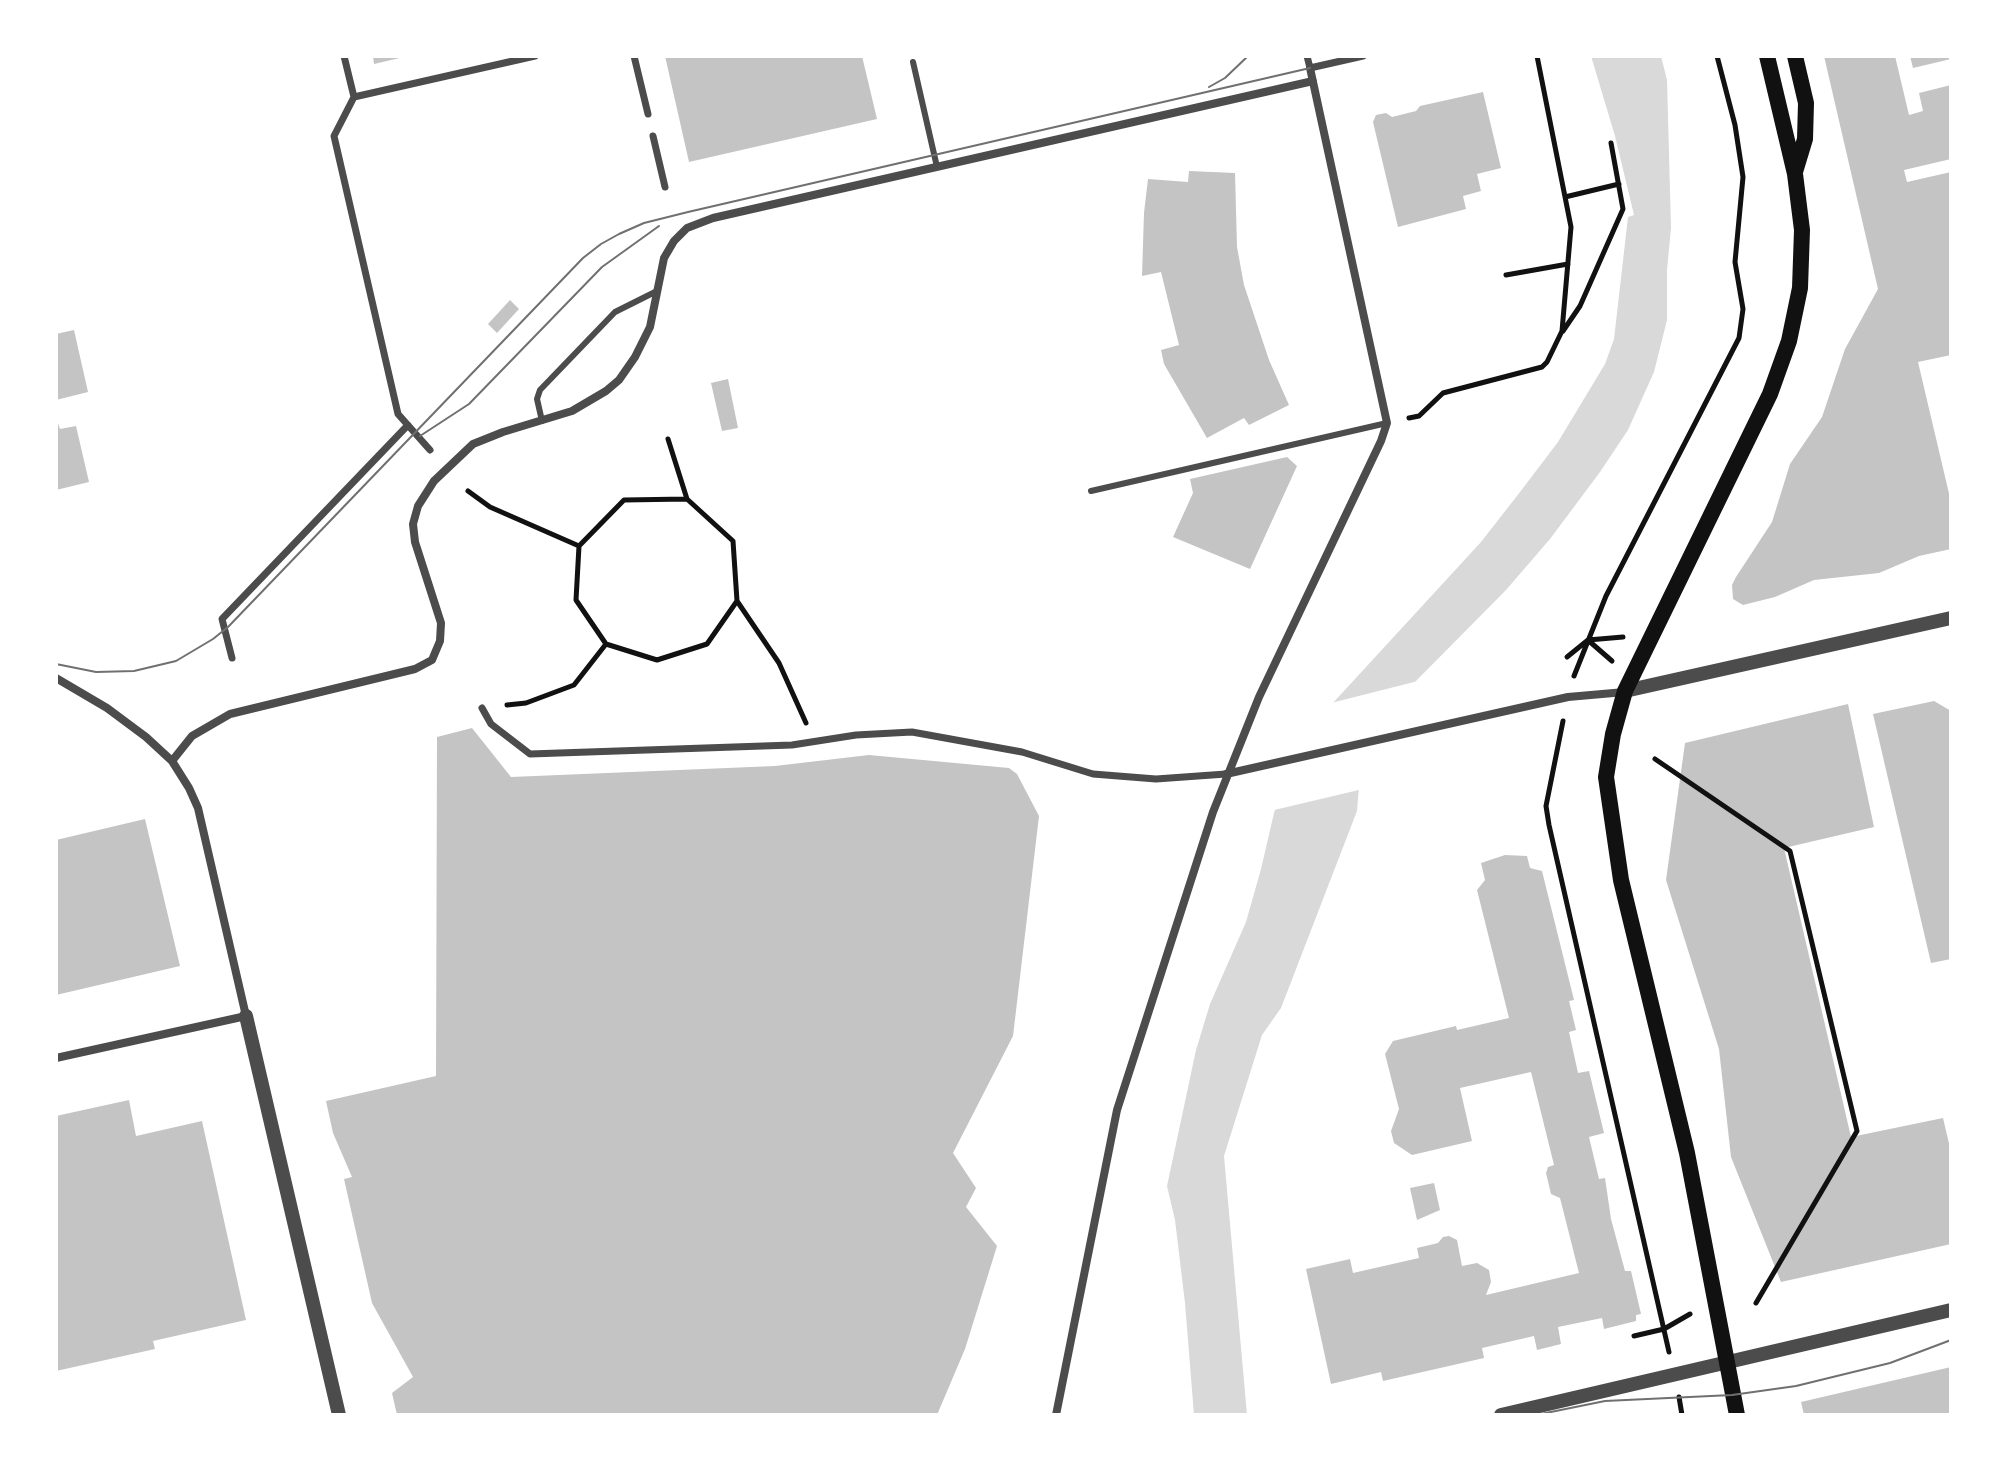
<!DOCTYPE html>
<html>
<head>
<meta charset="utf-8">
<style>
  body { margin:0 }
  #map { position:relative; width:2007px; height:1471px; overflow:hidden; background:#fff; font-family:Overpass,sans-serif }
  canvas { display:block }
  .frame { position:absolute; inset:0; border:58px solid #fff; pointer-events:none }
</style>
</head>
<body>
<div id="map">
<canvas width="2007" height="1471"></canvas>
<div class="frame"></div>
</div>
<script>
const ctx = document.querySelector('canvas').getContext('2d');
ctx.lineJoin = 'round';
function paint(path, color) {
  ctx.fillStyle = color;
  ctx.fill(path, 'evenodd');
}
function poly(rows) {
  const path = new Path2D();
  for (const r of rows) {
    path.moveTo(r[0], r[1]);
    for (let i = 2; i < r.length; i += 2) path.lineTo(r[i], r[i + 1]);
  }
  return path;
}
function strokePath(path, color, width, dash) {
  ctx.strokeStyle = color;
  ctx.lineWidth = width;
  ctx.lineCap = dash ? 'butt' : 'round';
  ctx.setLineDash(dash || []);
  ctx.stroke(path);
}
const water = poly([
  [1591,56,1661,56,1667,80,1671,228,1667,270,1667,320,1654,372,1628,430,1600,472,1550,539,1506,590,1415,682,1361,763,1357,811,1281,1008,1262,1035,1224,1156,1247,1415,1194,1415,1185,1303,1175,1220,1167,1186,1196,1050,1210,1004,1246,922,1261,869,1274,813,1281,794,1332,704,1481,542,1520,492,1558,442,1605,364,1614,339,1628,217,1634,215,1615,136]
]);
const pier = poly([
  [1422,680,1365,764,1363,789,1270,811,1277,793,1327,704]
]);
const building = poly([
  [373,56,404,56,404,57,374,64],
  [665,56,862,56,877,119,689,162],
  [1824,56,1895,56,1909,115,1923,111,1919,93,1951,85,1951,159,1904,170,1907,182,1951,172,1951,355,1918,362,1951,502,1951,549,1919,556,1879,573,1814,580,1775,597,1743,605,1733,599,1732,585,1736,577,1772,522,1790,464,1822,417,1845,349,1878,289],
  [1910,56,1951,56,1951,59,1913,68],
  [1483,92,1501,168,1477,174,1481,191,1463,196,1466,209,1398,227,1373,122,1376,115,1386,113,1392,117,1416,111,1420,106],
  [1189,171,1235,173,1237,247,1244,285,1269,360,1289,405,1249,425,1244,418,1207,438,1164,364,1161,350,1179,345,1161,272,1142,276,1144,213,1148,179,1188,182],
  [510,300,519,309,497,333,488,324],
  [74,330,88,392,56,400,56,334],
  [728,379,738,428,722,431,711,383],
  [56,417,60,429,76,426,89,482,56,490],
  [1287,457,1297,466,1250,569,1173,537,1193,493,1190,479],
  [1934,701,1951,711,1951,959,1931,963,1873,714],
  [1848,704,1874,827,1784,848,1851,1137,1943,1118,1951,1152,1951,1244,1781,1282,1731,1157,1719,1049,1666,880,1685,743],
  [472,728,511,777,775,766,869,755,1009,768,1017,774,1039,816,1013,1036,953,1153,976,1188,966,1207,997,1246,965,1349,937,1415,397,1415,392,1393,413,1377,372,1303,344,1179,352,1177,333,1133,326,1101,436,1076,437,737],
  [145,819,180,966,56,995,56,840],
  [1505,855,1527,856,1530,868,1542,871,1574,1000,1569,1001,1576,1030,1569,1032,1578,1073,1589,1071,1604,1133,1589,1137,1599,1179,1605,1178,1611,1219,1625,1271,1631,1271,1641,1314,1636,1315,1636,1321,1604,1329,1602,1318,1558,1327,1561,1344,1537,1350,1534,1336,1482,1348,1484,1358,1383,1381,1381,1372,1331,1384,1306,1269,1350,1259,1353,1273,1419,1258,1417,1248,1438,1243,1443,1237,1449,1236,1457,1240,1462,1266,1477,1263,1489,1270,1491,1282,1486,1295,1579,1273,1560,1198,1551,1194,1546,1173,1548,1167,1554,1165,1531,1072,1460,1088,1472,1141,1412,1155,1394,1143,1391,1131,1399,1109,1385,1054,1393,1041,1456,1026,1457,1030,1509,1018,1477,890,1485,880,1481,863],
  [129,1100,136,1136,202,1121,246,1320,153,1341,155,1349,56,1371,56,1116],
  [1434,1183,1440,1210,1417,1220,1410,1188],
  [1951,1367,1951,1415,1804,1415,1801,1402]
]);
const path = poly([
  [1565,197,1619,184],
  [1506,275,1568,264],
  [1563,331,1580,306,1623,209,1611,143],
  [1409,418,1419,416,1443,393,1542,367,1547,362,1562,331,1571,227,1537,56],
  [668,439,687,499],
  [468,491,490,507,579,546],
  [687,499,733,541,737,601,707,644,657,660,606,644,576,600,579,546,624,500,687,499],
  [737,601,779,663,806,723],
  [1589,641,1612,661],
  [1567,657,1588,640,1623,637],
  [1574,676,1606,596,1739,338,1743,309,1735,262,1743,177,1735,125,1717,56],
  [507,705,526,703,574,685,606,644],
  [1563,721,1546,806,1549,825,1669,1352],
  [1655,759,1790,851,1857,1131,1756,1303],
  [1634,1336,1664,1329,1690,1314],
  [1679,1397,1682,1415]
]);
const service = poly([
  [913,62,937,167],
  [542,421,537,399,540,390,615,312,657,291],
  [1091,491,1387,423]
]);
const pedestrian = poly([
  [344,56,354,97,535,56],
  [634,56,648,114],
  [1307,56,1310,68,1363,56],
  [354,97,334,136,398,414,430,450],
  [653,136,665,187],
  [232,658,222,619,408,425],
  [482,708,491,724,530,754,792,745,856,735,912,732,1022,752,1093,774,1156,779,1226,774]
]);
const minor = poly([
  [56,678,107,708,146,737,172,761,189,788,198,808,246,1016,56,1058],
  [172,761,192,736,230,714,415,669,432,660,440,641,441,623,415,542,413,524,418,506,434,481,473,444,503,432,572,411,606,391,619,380,635,357,650,327,664,258,674,241,687,228,713,218,1313,81],
  [1226,774,1568,697,1625,692],
  [1056,1415,1117,1110,1213,812,1259,697,1381,441,1387,423,1310,68]
]);
const tertiary = poly([
  [1625,691,1951,618],
  [246,1016,339,1415],
  [1501,1415,1951,1310]
]);
const secondary = poly([
  [1795,56,1806,103,1805,139,1795,172],
  [1737,1415,1687,1153,1621,880,1606,777,1613,734,1625,691,1770,394,1789,341,1800,288,1802,230,1795,174,1767,56]
]);
const tram = poly([
  [1209,87,1225,78,1248,56],
  [420,436,469,404,602,267,659,226],
  [56,664,96,672,134,671,176,661,213,639,228,627,583,258,601,244,619,234,644,223,688,212,1310,68],
  [1536,1415,1605,1401,1732,1395,1796,1386,1890,1363,1951,1340]
]);
paint(water, '#d9d9d9');
paint(pier, '#fff');
paint(building, '#c4c4c4');
strokePath(path, '#111', 5);
strokePath(service, '#4c4c4c', 6);
strokePath(pedestrian, '#4c4c4c', 7);
strokePath(minor, '#4c4c4c', 8);
strokePath(tertiary, '#4c4c4c', 14);
strokePath(secondary, '#111', 16);
strokePath(tram, '#707070', 2);
</script>
</body>
</html>
